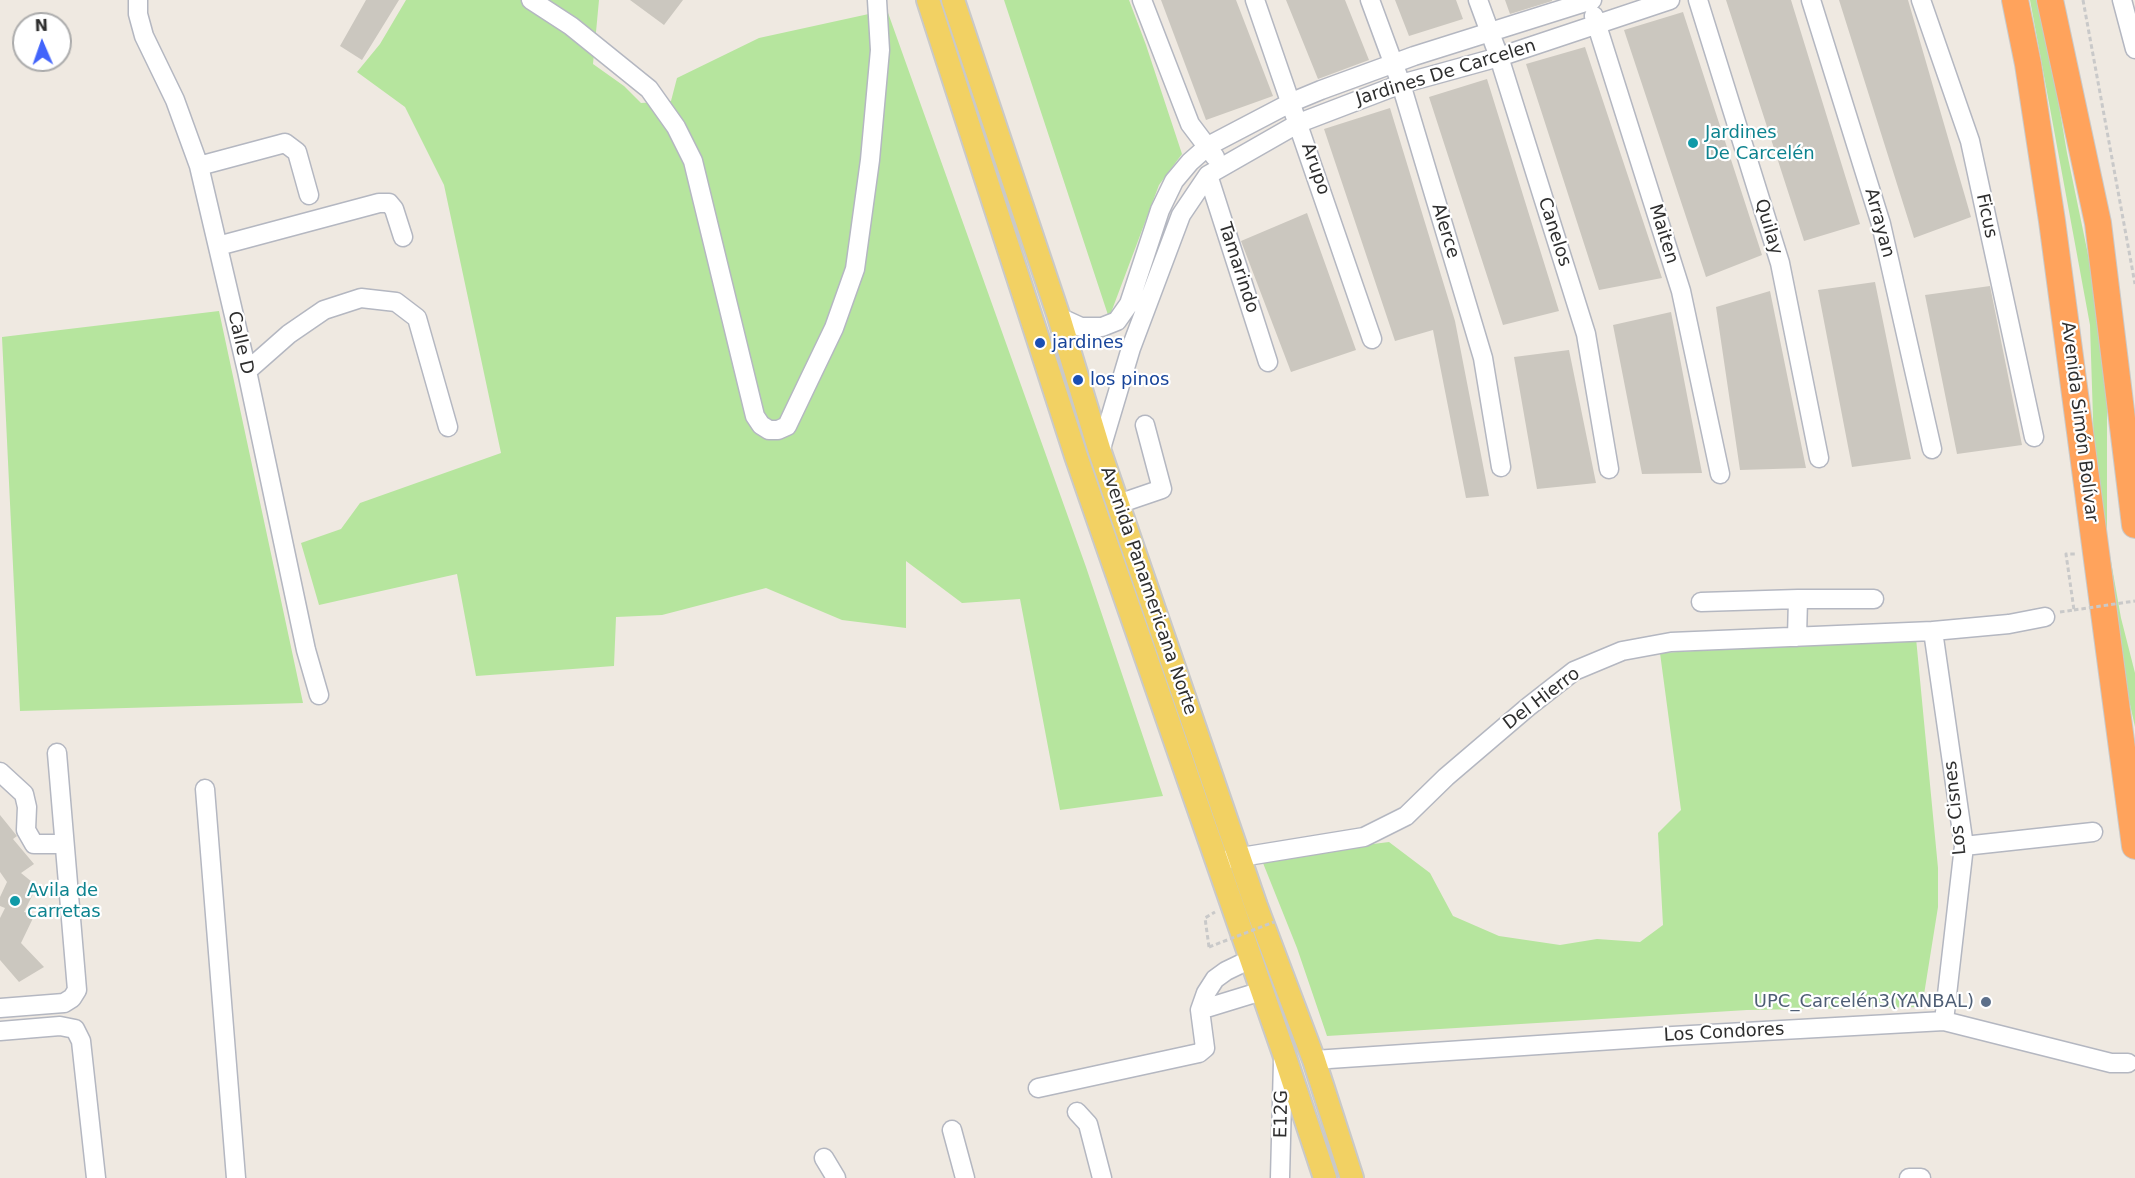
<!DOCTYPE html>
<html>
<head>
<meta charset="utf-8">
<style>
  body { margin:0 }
  #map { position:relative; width:2135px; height:1178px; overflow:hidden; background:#efe9e1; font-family:"DejaVu Sans",sans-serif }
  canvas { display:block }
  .north { position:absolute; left:12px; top:12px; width:60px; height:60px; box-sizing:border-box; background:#fff; border:2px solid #ababab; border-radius:50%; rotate:358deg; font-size:16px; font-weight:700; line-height:24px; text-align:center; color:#2e2e2e }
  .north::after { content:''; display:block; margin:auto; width:21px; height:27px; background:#4264fb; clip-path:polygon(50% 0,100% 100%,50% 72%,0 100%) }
</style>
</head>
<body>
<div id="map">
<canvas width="2135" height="1178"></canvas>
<div class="north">N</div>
</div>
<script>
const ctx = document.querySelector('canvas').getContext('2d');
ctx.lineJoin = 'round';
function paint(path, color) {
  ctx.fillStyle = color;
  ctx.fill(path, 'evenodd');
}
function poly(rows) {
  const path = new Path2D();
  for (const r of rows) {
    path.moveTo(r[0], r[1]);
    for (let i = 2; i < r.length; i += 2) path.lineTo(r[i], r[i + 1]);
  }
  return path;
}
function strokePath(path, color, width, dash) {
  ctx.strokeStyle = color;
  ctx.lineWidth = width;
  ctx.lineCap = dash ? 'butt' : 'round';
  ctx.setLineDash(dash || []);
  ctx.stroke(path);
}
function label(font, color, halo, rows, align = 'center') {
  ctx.font = font + ' "DejaVu Sans",sans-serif';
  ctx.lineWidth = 4.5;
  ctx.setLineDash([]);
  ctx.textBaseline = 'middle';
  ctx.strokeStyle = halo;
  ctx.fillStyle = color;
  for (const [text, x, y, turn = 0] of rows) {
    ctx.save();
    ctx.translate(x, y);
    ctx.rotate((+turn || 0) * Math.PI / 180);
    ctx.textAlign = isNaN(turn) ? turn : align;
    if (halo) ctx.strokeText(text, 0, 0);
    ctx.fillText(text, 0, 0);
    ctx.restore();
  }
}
const green = poly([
  [406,0,599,0,593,64,624,86,641,103,671,101,677,78,759,38,887,10,1086,567,1163,796,1060,810,1020,599,962,603,906,561,906,628,842,620,766,588,662,615,616,617,614,666,476,676,457,574,319,605,301,543,341,529,360,503,501,453,444,185,405,107,357,72,380,44],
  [1004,0,1129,0,1146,45,1182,154,1159,185,1109,318],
  [2030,0,2041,0,2067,153,2096,293,2107,398,2107,539,2121,618,2135,673,2135,727,2122,668,2096,511,2090,325],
  [219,311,303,703,20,711,2,337],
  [1916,638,1938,868,1938,907,1922,1007,1747,1010,1327,1036,1297,948,1261,858,1389,842,1430,873,1453,916,1499,936,1560,945,1597,939,1640,942,1663,925,1658,833,1681,810,1660,653]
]);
const building = poly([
  [366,0,399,0,362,60,340,46],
  [630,0,683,0,664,25],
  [1161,0,1236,0,1273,96,1206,120],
  [1286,0,1345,0,1369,60,1318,79],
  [1395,0,1456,0,1463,19,1409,36],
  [1505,0,1552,0,1552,1,1510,14],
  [1726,0,1791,0,1860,224,1804,241],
  [1839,0,1908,0,1971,217,1914,238],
  [1683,12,1762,255,1706,277,1624,30],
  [1585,47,1662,278,1599,290,1526,64],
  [1487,79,1559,311,1503,325,1429,97],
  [1390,108,1455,321,1489,496,1466,498,1433,330,1395,341,1324,129],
  [1307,213,1356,350,1291,372,1241,241],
  [1875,282,1911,459,1852,467,1818,290],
  [1990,286,2022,445,1957,454,1925,295],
  [1770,291,1806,468,1740,470,1716,307],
  [1671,312,1702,473,1642,474,1613,325],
  [1569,350,1596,483,1537,489,1514,357],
  [0,815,17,836,13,839,34,864,21,873,37,886,24,912,35,914,21,943,44,967,19,982,0,960,0,918,5,908,0,906,0,897,7,882,0,872]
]);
const path = poly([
  [2083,0,2135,284],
  [2060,612,2074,610,2066,554,2076,554],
  [1209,947,1205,918,1215,912]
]);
const minor = poly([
  [138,0,138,14,144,36,175,100,199,166,247,371,306,650,319,695],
  [531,0,571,26,649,89,676,127,693,161,755,416,761,425,769,430,778,430,787,426,809,380,834,328,855,269,870,160,880,50,877,0],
  [1142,0,1190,124,1215,157],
  [1255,0,1372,339],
  [1370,0,1401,84,1483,358,1501,467],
  [1478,0,1499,57,1586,334,1609,469],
  [1698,0,1780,263,1819,458],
  [1811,0,1881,224,1932,449],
  [1921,0,1970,141,2034,437],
  [2122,0,2135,49],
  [1594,16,1681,291,1720,474],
  [199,166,285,143,297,152,309,195],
  [1208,175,1268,362],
  [218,246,379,203,389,203,394,209,403,237],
  [1059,317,1081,327,1102,327,1117,321,1129,304,1160,210,1174,181,1190,162,1208,146,1292,102,1321,90,1414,56,1592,0],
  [247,371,289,334,324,310,361,298,396,302,417,318,448,427],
  [1100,452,1131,348,1181,215,1208,175,1299,123,1401,84,1499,57,1670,0],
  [1118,504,1162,489,1145,425],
  [1798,599,1874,599],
  [1701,602,1798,599,1797,637],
  [1933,631,1964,846,1944,1021],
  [0,772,24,794,27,807,26,830,34,844,64,844],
  [205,789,236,1178],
  [1964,846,2093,832],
  [1229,859,1364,837,1406,816,1446,777,1528,707,1574,671,1622,651,1671,642,1933,631,2009,624,2045,617],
  [0,1008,64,1003,72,998,77,990,57,753],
  [1200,1010,1262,991],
  [0,1031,60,1026,75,1029,81,1041,96,1178],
  [1314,1060,1673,1036,1944,1021,2111,1063,2128,1063],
  [1038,1088,1199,1053,1205,1048,1200,1010,1206,993,1215,979,1226,971,1251,959],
  [1077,1112,1088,1124,1102,1178],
  [952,1130,965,1178],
  [824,1158,836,1178],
  [1280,1178,1283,1061],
  [1909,1178,1921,1178]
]);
const major = poly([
  [928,0,1076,456,1283,1051,1325,1178],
  [953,0,1059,317,1100,452,1256,906,1314,1060,1352,1178]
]);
const highway = poly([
  [2015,0,2028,64,2052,221,2135,846],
  [2050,0,2098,223,2135,525]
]);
const pathBridge = poly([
  [2074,610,2135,601],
  [1209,947,1274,922]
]);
const markers = [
  [1693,143,6,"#0f9aa8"],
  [1040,343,6,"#1a4fb4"],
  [1078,380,6,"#1a4fb4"],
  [15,901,6,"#0f9aa8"],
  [1986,1002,6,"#5c6f8a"]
];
const streetNames = [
  ["Jardines De Carcelen",1446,73,-17],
  ["Arupo",1315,169,71],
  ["Ficus",1986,216,78],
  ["Arrayan",1879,223,75],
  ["Quilay",1768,227,73],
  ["Alerce",1445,231,73],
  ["Canelos",1554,232,72],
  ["Maiten",1663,234,73],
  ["Tamarindo",1238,268,72],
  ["Calle D",240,343,77],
  ["Avenida Simón Bolívar",2079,422,83],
  ["Avenida Panamericana Norte",1148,591,71],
  ["Del Hierro",1542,699,-37],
  ["Los Cisnes",1956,808,-96],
  ["Los Condores",1724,1033,-3],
  ["E12G",1282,1114,-89]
];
const cultureNames = [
  ["Jardines",1705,133],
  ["De Carcelén",1705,154],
  ["Avila de",27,891],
  ["carretas",27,912]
];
const transitNames = [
  ["jardines",1052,343],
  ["los pinos",1090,380]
];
const serviceNames = [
  ["UPC_Carcelén3(YANBAL)",1974,1002]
];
paint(green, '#b6e59e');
paint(building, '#cbc7bf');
strokePath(minor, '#b4b7c1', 21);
strokePath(major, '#c9c9c9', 26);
strokePath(highway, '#c9c9c9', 28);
strokePath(path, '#c9c9c9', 3, [4.5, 3]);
strokePath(minor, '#fff', 18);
strokePath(major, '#f2d163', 22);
strokePath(highway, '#ffa35c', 26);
strokePath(pathBridge, '#c9c9c9', 3, [4.5, 3]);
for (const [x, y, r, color] of markers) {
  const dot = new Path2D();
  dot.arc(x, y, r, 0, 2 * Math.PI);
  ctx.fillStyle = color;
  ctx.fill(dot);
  strokePath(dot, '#fff', 2);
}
label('18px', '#2e2e2e', '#fff', streetNames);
label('18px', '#0d838f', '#fff', cultureNames, 'left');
label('18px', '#164399', '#fff', transitNames, 'left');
label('18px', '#4e5e75', '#fff', serviceNames, 'right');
</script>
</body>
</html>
